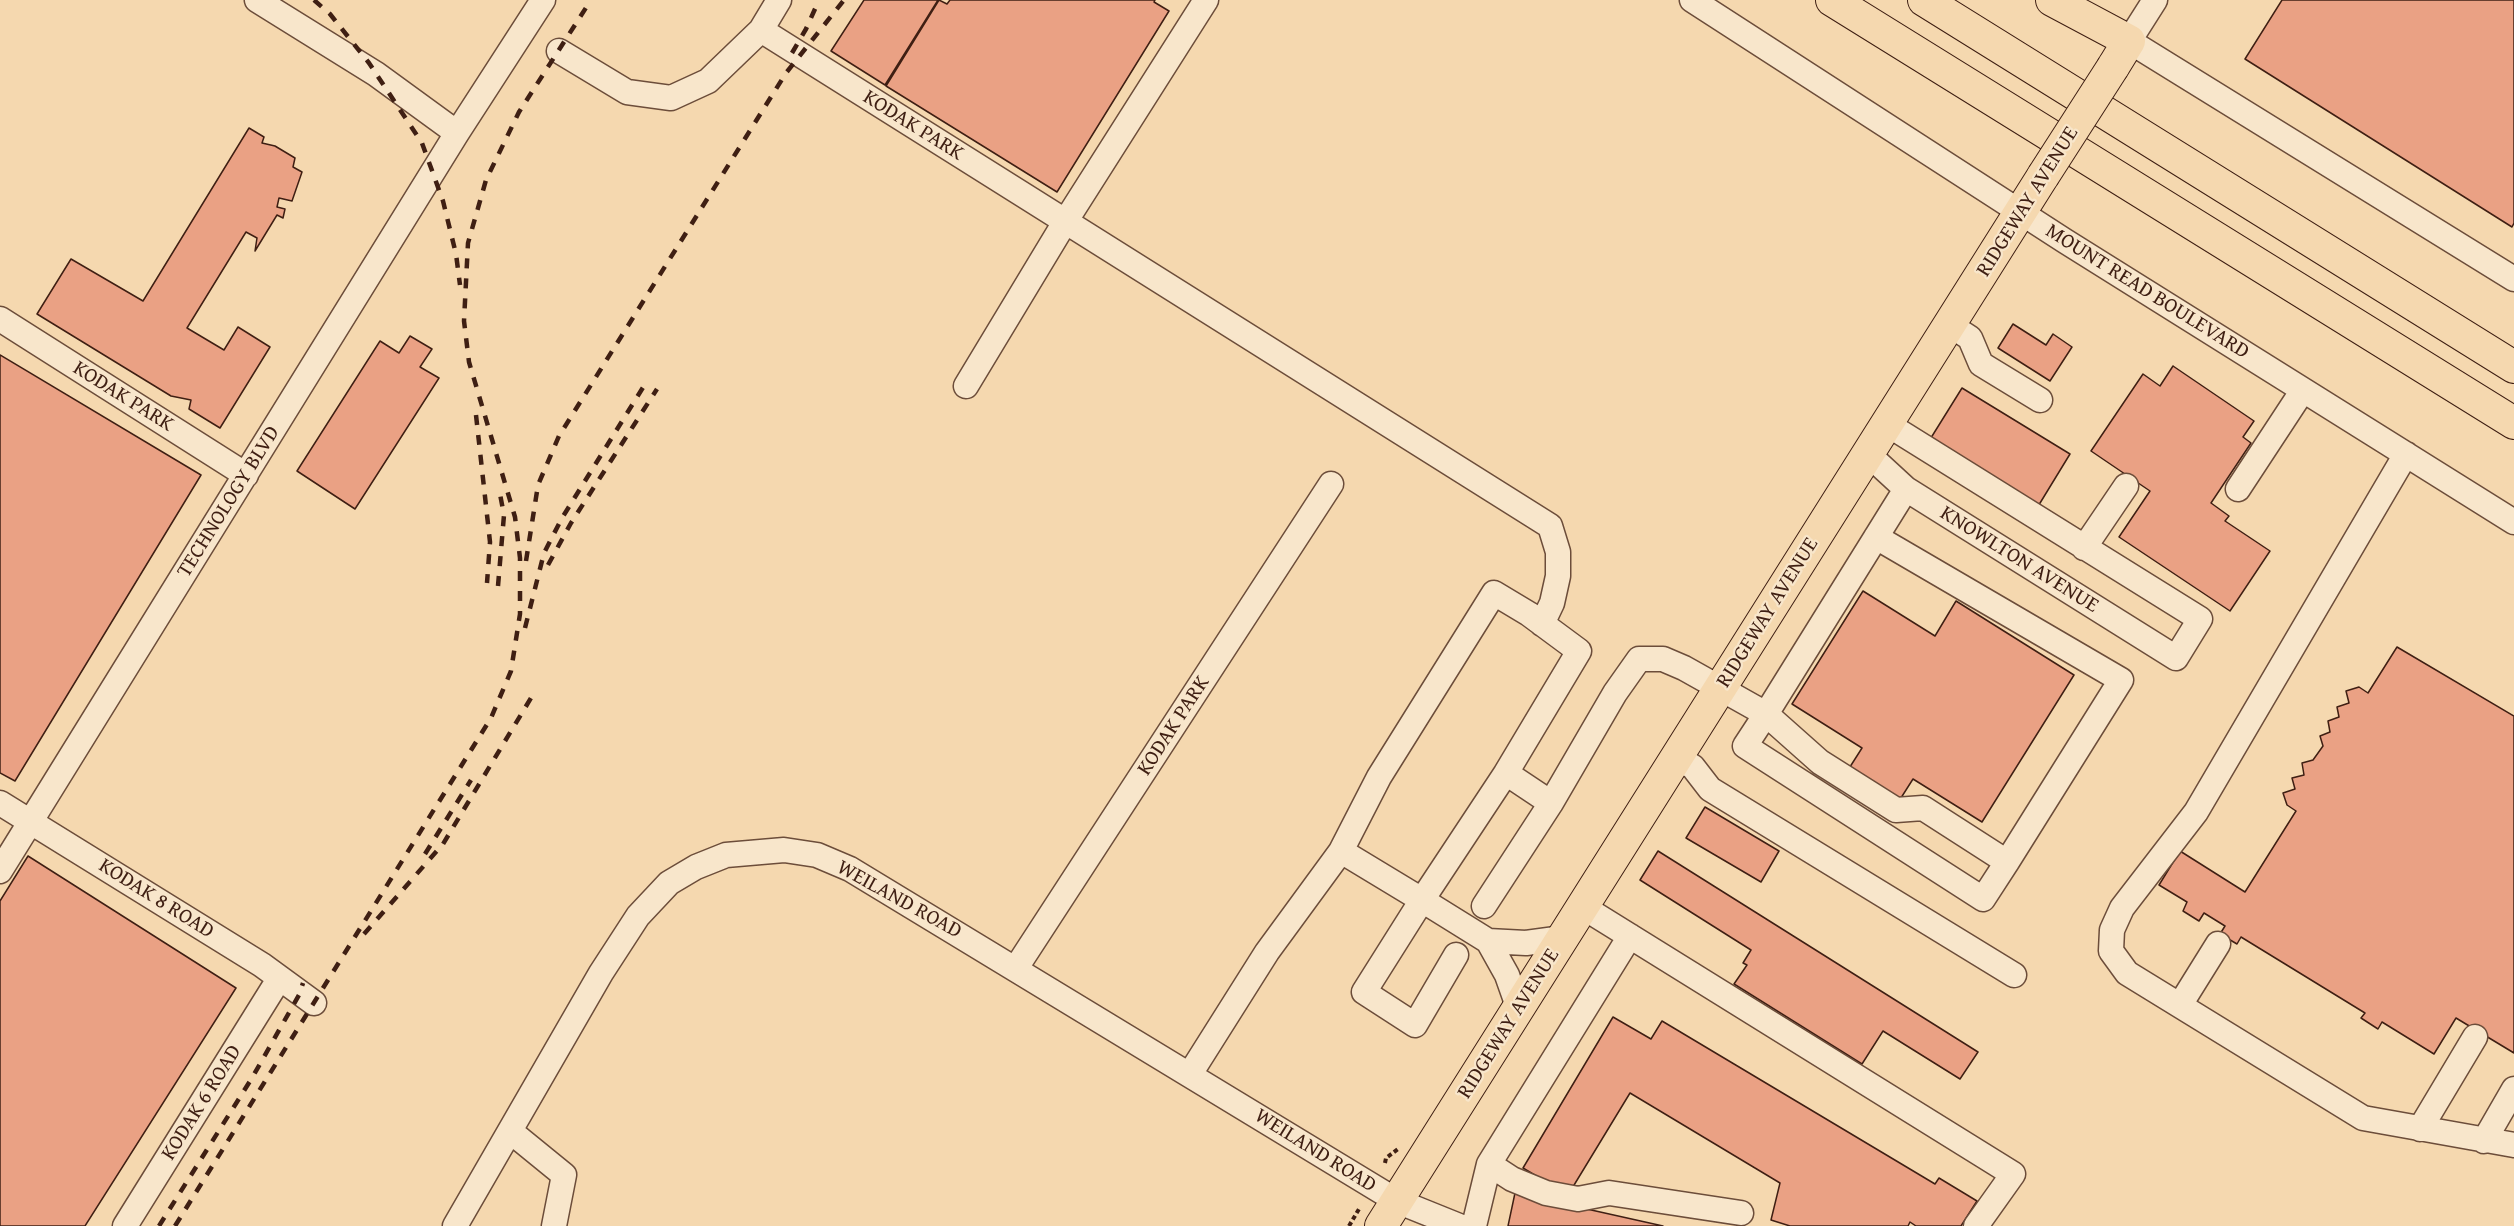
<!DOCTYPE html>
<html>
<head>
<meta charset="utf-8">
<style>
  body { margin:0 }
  canvas { display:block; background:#f5d8af }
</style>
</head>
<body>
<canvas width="2514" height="1226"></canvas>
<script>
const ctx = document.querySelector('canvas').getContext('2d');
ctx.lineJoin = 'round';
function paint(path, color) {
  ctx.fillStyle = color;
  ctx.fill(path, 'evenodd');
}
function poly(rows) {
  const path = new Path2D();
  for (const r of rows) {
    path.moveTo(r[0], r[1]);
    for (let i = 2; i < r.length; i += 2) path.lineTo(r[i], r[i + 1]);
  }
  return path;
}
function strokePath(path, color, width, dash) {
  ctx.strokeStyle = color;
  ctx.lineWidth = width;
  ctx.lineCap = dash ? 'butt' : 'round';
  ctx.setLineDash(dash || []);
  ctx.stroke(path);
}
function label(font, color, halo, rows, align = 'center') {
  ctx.font = font + ' "Gentium Book Plus",serif';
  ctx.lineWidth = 4.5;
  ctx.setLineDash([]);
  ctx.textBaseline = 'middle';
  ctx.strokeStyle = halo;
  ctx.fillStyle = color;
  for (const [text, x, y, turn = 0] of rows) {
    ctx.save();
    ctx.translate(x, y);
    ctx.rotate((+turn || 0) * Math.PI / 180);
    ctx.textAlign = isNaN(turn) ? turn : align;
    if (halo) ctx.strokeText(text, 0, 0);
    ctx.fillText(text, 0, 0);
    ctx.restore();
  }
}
const building = poly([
  [864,0,938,0,885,85,831,51,864,0],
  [939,0,947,4,950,0,1155,0,1154,2,1169,11,1057,192,886,86,939,0],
  [2282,0,2514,0,2514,223,2512,227,2245,59,2282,0],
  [249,128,264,137,262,143,275,146,295,158,293,167,302,172,292,201,279,198,277,207,285,209,283,218,277,215,255,251,257,238,246,232,187,328,224,350,238,327,270,347,220,428,189,409,191,400,171,396,37,314,71,259,143,301,249,128],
  [2013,324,2046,345,2053,334,2072,347,2050,381,1998,348,2013,324],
  [410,336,432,349,420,367,439,378,355,509,297,471,380,341,399,353,410,336],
  [0,355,201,475,15,781,0,773,0,355],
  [2173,366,2254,421,2243,437,2251,443,2211,503,2229,516,2225,521,2270,551,2230,611,2119,537,2150,491,2091,451,2143,374,2160,386,2173,366],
  [1962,388,2070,454,2037,508,1929,441,1962,388],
  [1863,591,1935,636,1956,601,2074,675,1982,822,1913,779,1899,801,1848,770,1862,748,1792,704,1863,591],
  [2397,647,2514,716,2514,1053,2456,1018,2434,1054,2382,1022,2378,1029,2361,1018,2365,1013,2241,937,2237,944,2220,934,2225,926,2204,913,2199,921,2183,911,2187,902,2159,885,2180,851,2245,892,2296,811,2287,805,2283,793,2295,789,2292,778,2304,775,2302,763,2313,760,2323,746,2320,736,2330,732,2328,721,2339,717,2337,707,2349,703,2346,691,2359,687,2368,693,2397,647],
  [1705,807,1779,851,1761,882,1686,838,1705,807],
  [1658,851,1978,1052,1960,1079,1883,1031,1862,1064,1734,984,1747,965,1743,963,1751,950,1640,880,1658,851],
  [28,856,236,988,85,1226,0,1226,0,901,28,856],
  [1613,1017,1651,1039,1662,1021,1935,1184,1939,1178,1977,1201,1961,1226,1916,1226,1910,1222,1908,1226,1790,1226,1771,1220,1780,1183,1630,1093,1568,1195,1523,1168,1613,1017],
  [1515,1193,1663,1226,1508,1226,1515,1193]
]);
const path = poly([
  [1385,1163,1386,1158,1398,1149],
  [1349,1226,1359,1209]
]);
const minor = poly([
  [257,0,376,74,457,133],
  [1692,0,2065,241,2514,522],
  [2155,0,2129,41,2514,279],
  [761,30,1550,526,1558,552,1558,576,1552,603,1542,624],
  [559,51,627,92,671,98,708,81,761,30,779,0],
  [0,319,246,475],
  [1950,325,1970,338,1981,364,2040,400],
  [966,386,1065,222,1206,0],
  [1868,454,1906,489,2176,658,2200,619,1887,424],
  [2406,454,2196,812,2122,908,2112,930,2111,951,2127,973,2363,1118,2514,1145],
  [2238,489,2303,390],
  [1876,537,2121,680,2007,862,1983,899,1745,746,1766,714,1820,762,1896,810,1923,808,2007,862],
  [2084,548,2126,486],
  [1677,757,1693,767,1710,789,2014,975],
  [0,803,262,965,314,1003],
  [1341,851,1379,777,1494,593,1529,614,1579,651,1506,773],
  [0,871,457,133,543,0],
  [1484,906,1551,803],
  [1583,907,2013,1174,1976,1226],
  [1488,941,1526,943,1563,938],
  [1016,968,1331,484],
  [2180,1005,2218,944],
  [1519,1009,1507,975,1488,941,1422,900,1506,773,1551,803,1615,693,1639,659,1663,659,1684,668,1766,714,1906,489],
  [1190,1074,1267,952,1341,851,1422,900,1364,992,1415,1025,1456,955],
  [2420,1129,2475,1037],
  [510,1131,564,1175,554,1226],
  [2484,1141,2514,1089],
  [1489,1164,1512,1179,1546,1193,1578,1199,1609,1193,1741,1213],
  [125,1226,279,979],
  [455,1226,601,973,638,916,669,883,696,867,726,855,784,850,817,855,850,869,1397,1201,1459,1226],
  [1474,1226,1489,1164,1630,936]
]);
const major = poly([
  [1832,0,2514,423],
  [1924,0,2514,367],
  [2052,0,2129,41,2113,67],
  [1381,1226,2043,176]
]);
const rail = poly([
  [314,0,330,14,369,63,422,143,443,201,456,254,460,285],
  [792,53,806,29,819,0],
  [476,415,490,542,487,583],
  [526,561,538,485,559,436,786,73,844,0],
  [548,565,571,523,657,389],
  [498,586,504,515,500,494],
  [525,628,544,553,562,518,647,381],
  [425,854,471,780],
  [364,934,443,844,534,693],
  [159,1226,252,1078,299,995,303,983],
  [175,1226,491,718,511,671,520,614,520,558,515,517,469,362,464,321,468,243,486,180,519,112,591,0]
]);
const majorBridge = poly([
  [2043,176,2113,67]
]);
const streetNames = [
  ["KODAK PARK",913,126,32],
  ["RIDGEWAY AVENUE",2028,202,-58],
  ["MOUNT READ BOULEVARD",2147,292,32],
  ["KODAK PARK",123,397,32],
  ["TECHNOLOGY BLVD",229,502,-58],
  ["KNOWLTON AVENUE",2019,560,32],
  ["RIDGEWAY AVENUE",1768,613,-58],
  ["KODAK PARK",1174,726,-57],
  ["KODAK 8 ROAD",156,899,32],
  ["WEILAND ROAD",899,900,29],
  ["RIDGEWAY AVENUE",1509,1024,-58],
  ["KODAK 6 ROAD",202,1103,-58],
  ["WEILAND ROAD",1315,1151,32]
];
paint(building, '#eaa184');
strokePath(building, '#3f1f13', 1.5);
strokePath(minor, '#6c4d3a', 27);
strokePath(major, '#3f1f13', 34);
strokePath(path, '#3f1f13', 4, [4.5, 3]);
strokePath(minor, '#f8e6cb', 24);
strokePath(major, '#f5d8af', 32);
strokePath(rail, '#3f1f13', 4.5, [10, 10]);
strokePath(majorBridge, '#3f1f13', 34, []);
strokePath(majorBridge, '#f5d8af', 32);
label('21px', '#3f1f13', '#f8e6cb', streetNames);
</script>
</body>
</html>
